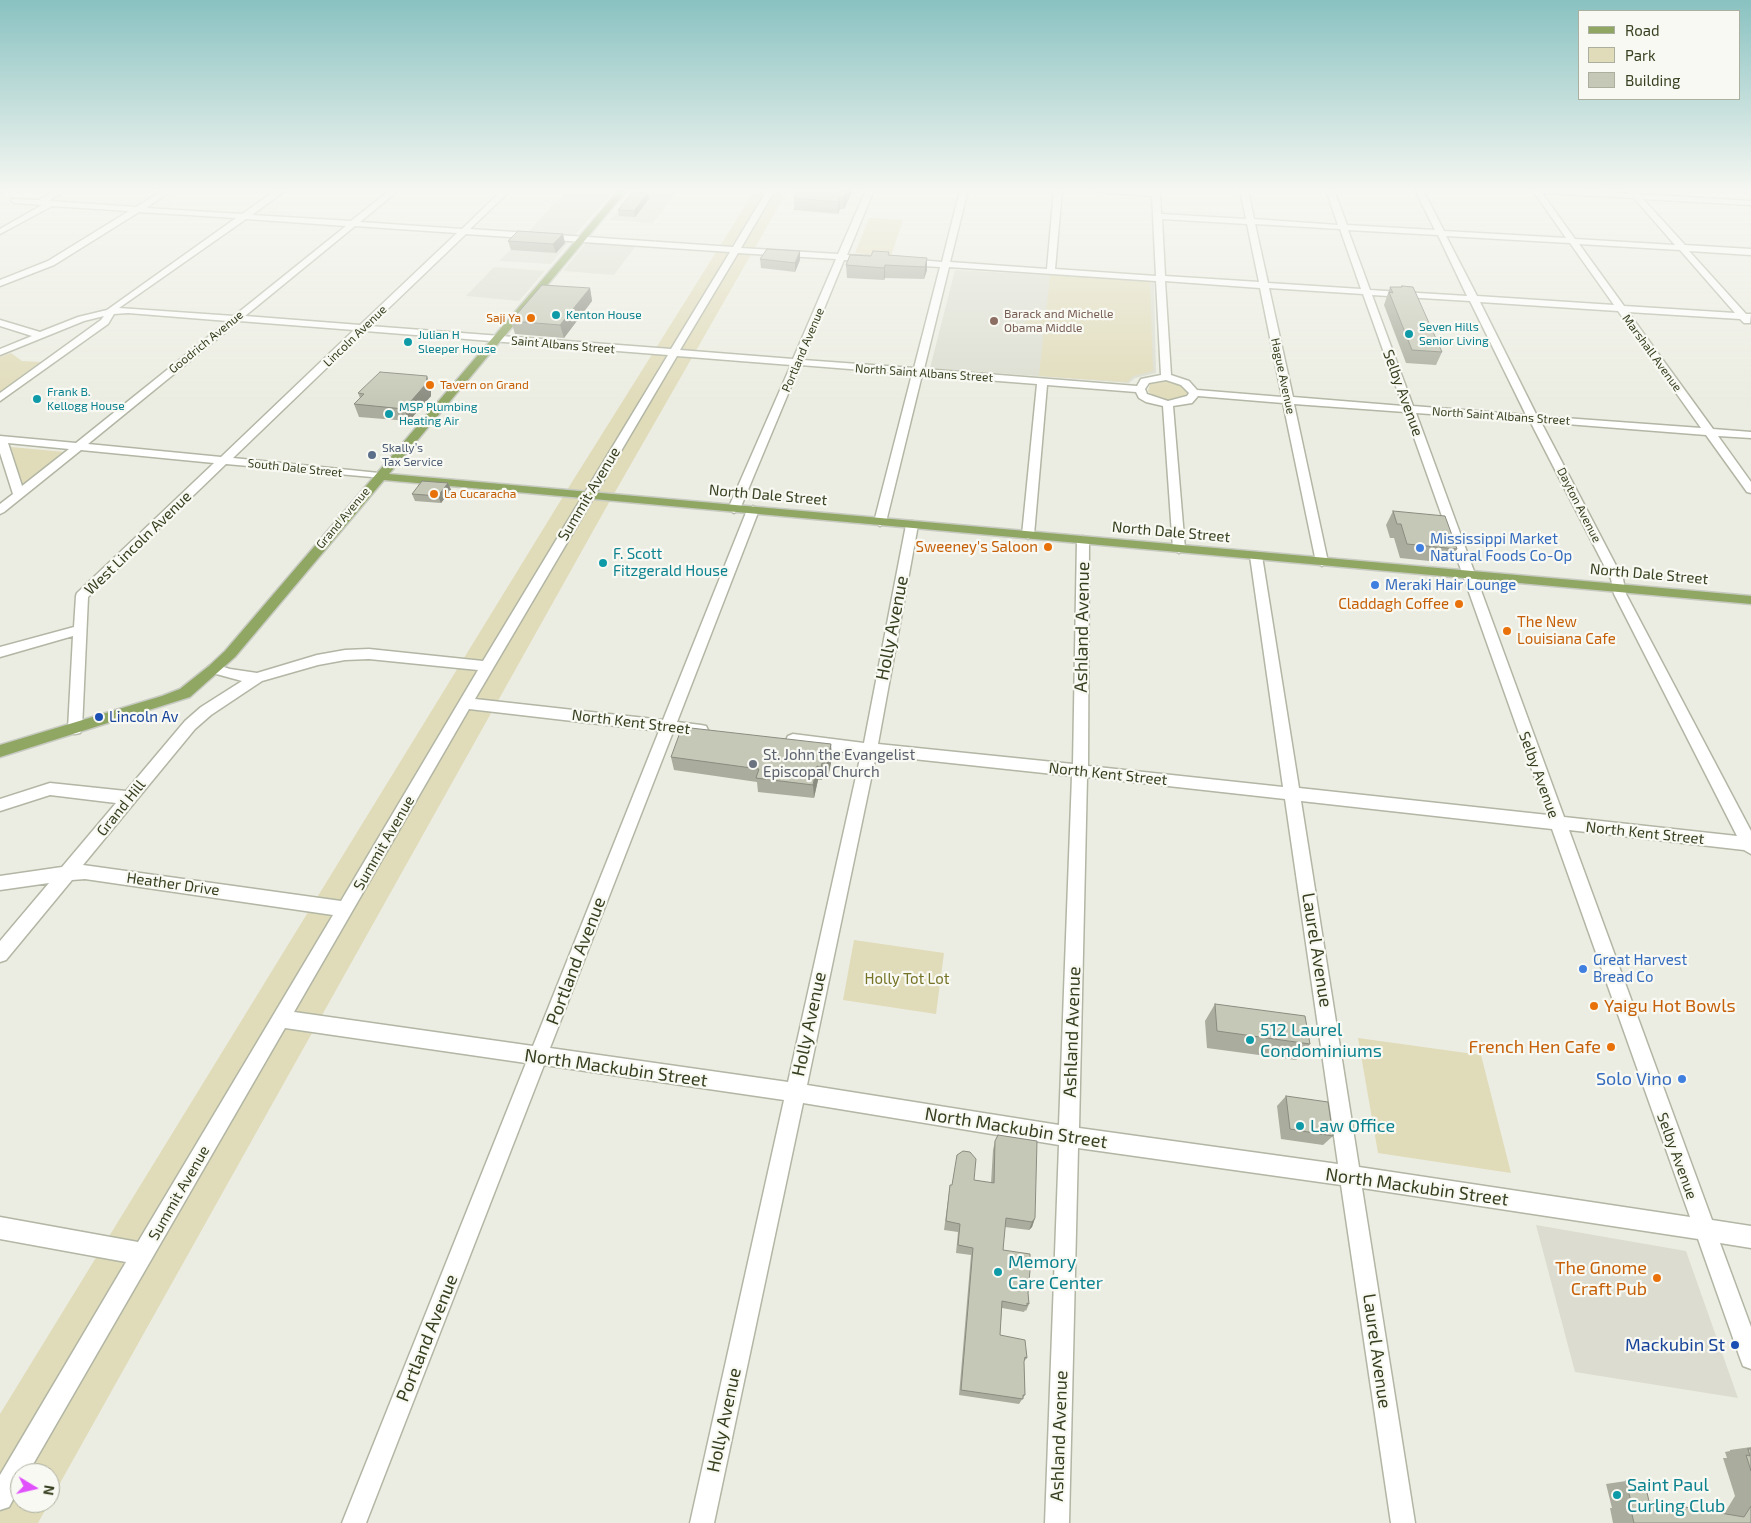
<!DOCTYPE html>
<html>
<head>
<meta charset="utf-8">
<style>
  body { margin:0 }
  #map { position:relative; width:1751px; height:1523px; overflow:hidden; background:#ecede2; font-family:"Exo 2",sans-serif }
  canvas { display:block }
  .legend { position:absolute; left:1578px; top:10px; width:162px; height:90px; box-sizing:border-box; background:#f9f9f3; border:1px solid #abaf9f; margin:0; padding:6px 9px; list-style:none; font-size:15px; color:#364020 }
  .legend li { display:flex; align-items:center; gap:10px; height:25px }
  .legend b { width:25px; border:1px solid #abaf9f }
  .north { position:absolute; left:10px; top:1463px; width:50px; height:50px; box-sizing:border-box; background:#f9f9f3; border:1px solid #abaf9f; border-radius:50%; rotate:99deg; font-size:14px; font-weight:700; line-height:20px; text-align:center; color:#364020 }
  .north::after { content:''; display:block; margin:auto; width:18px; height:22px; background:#e051fc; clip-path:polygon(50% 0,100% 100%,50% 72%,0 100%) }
</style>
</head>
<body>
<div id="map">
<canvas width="1751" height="1523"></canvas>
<ul class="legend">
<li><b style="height:6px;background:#90a663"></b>Road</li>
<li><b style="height:14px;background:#e0dbb9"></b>Park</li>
<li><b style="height:14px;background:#c6c8b7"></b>Building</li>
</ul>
<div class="north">N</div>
</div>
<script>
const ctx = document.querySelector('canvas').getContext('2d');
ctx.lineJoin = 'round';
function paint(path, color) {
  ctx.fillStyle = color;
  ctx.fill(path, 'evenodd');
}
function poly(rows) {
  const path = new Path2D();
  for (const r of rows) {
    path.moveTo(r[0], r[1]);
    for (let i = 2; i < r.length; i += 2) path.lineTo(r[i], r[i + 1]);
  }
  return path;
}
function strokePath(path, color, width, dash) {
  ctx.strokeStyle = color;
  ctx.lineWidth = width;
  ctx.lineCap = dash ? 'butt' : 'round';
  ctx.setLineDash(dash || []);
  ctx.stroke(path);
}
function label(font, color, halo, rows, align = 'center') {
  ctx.font = font + ' "Exo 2",sans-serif';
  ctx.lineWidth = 4.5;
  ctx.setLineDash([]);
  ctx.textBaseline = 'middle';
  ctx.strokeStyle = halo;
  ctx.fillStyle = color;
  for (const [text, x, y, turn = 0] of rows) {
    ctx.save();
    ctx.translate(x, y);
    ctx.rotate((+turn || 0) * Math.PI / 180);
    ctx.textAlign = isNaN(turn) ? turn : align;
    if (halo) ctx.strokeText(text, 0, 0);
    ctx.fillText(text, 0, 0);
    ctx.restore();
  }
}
const built = poly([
  [567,190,615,190,575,235,526,234],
  [634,190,678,190,653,223,610,220],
  [522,238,568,241,569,242,551,264,499,261],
  [593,243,635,245,636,246,614,275,563,271,585,244],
  [494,267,545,271,519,301,466,296],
  [955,270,1154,281,1156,373,1135,378,1129,383,930,368],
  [1536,1225,1686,1251,1738,1398,1575,1372]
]);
const green = poly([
  [755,190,788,190,607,506,50,1501,50,1473,20,1473,20,1503,49,1503,38,1523,0,1523,0,1414,572,482],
  [869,218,903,220,891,256,855,253],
  [1050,275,1150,282,1153,371,1133,376,1127,382,1039,376,1044,329,1040,328,1039,332,1018,330,1028,319,1029,314,1046,314],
  [11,353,22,361,41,362,0,392,0,357],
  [1167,381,1179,384,1186,388,1188,394,1185,398,1168,401,1154,397,1148,391,1150,384],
  [11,447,65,452,22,486],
  [854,940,944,953,936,1014,843,1000],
  [1358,1038,1481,1055,1511,1173,1378,1153]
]);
const minor = poly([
  [0,190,6,190,0,194,0,190],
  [56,190,66,190,49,201,136,207,163,190,173,190,146,208,242,214,276,190,286,190,252,215,351,221,390,190,399,190,360,222,462,229,502,190,511,190,470,229,733,247,767,190,775,190,741,248,838,254,866,190,874,190,847,255,869,256,873,259,869,262,844,260,803,360,914,368,940,267,907,265,903,262,907,259,942,262,960,190,968,190,950,262,1047,269,1054,190,1062,190,1055,269,1156,276,1152,196,1096,192,1092,190,1160,190,1161,214,1246,219,1240,190,1248,190,1254,219,1338,225,1326,190,1334,190,1347,225,1435,230,1415,190,1423,190,1444,231,1566,238,1534,192,1528,190,1577,190,1630,194,1630,190,1636,190,1639,194,1751,201,1751,205,1643,199,1685,245,1751,249,1751,255,1689,251,1746,314,1751,314,1750,323,1744,323,1740,319,1628,312,1713,429,1751,432,1751,438,1718,436,1751,482,1751,493,1747,492,1706,435,1541,422,1623,579,1626,594,1751,831,1751,854,1744,850,1569,830,1712,1220,1751,1226,1751,1248,1720,1243,1751,1327,1751,1369,1743,1366,1740,1358,1698,1239,1362,1188,1415,1523,1391,1523,1341,1185,1078,1148,1069,1523,1045,1523,1059,1145,803,1103,714,1523,690,1523,784,1100,544,1065,366,1523,342,1523,526,1063,285,1028,28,1473,20,1473,20,1487,9,1507,0,1510,0,1475,126,1262,0,1239,0,1217,138,1242,333,915,85,879,72,880,6,960,0,962,0,941,49,883,0,890,0,876,62,867,116,803,50,795,0,811,0,799,50,783,126,791,185,721,201,707,242,681,209,672,207,669,209,666,214,664,230,669,257,673,317,655,345,650,369,649,483,661,668,355,365,331,233,458,379,473,383,474,385,476,383,478,226,464,88,597,82,729,80,733,75,734,70,733,68,729,73,636,0,657,0,647,74,627,76,596,77,593,214,463,81,450,4,512,0,514,0,504,13,494,0,453,0,436,76,443,228,321,128,313,114,314,108,324,0,401,0,393,101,320,104,316,84,321,0,355,0,349,32,336,0,326,0,320,40,332,78,317,107,310,236,218,139,212,54,265,0,286,0,280,48,261,129,211,52,206,0,234,0,229,42,205,15,203,11,201,12,199,39,200,56,190],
  [1542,193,1634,198,1675,245,1575,239,1542,193],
  [246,219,346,226,234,316,119,308,246,219],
  [1162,219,1247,224,1259,282,1165,276,1162,219],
  [1255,224,1340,229,1361,289,1268,283,1255,224],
  [355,226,457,233,360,325,245,316,355,226],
  [1348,230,1438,235,1467,296,1370,290,1348,230],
  [466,234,730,252,671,349,370,326,466,234],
  [1446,236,1570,243,1614,305,1477,296,1446,236],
  [1579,244,1680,250,1735,313,1624,306,1579,244],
  [738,253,836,259,793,359,680,350,738,253],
  [949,267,1156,281,1161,375,1141,379,1137,386,924,369,949,267],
  [1165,281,1260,288,1282,397,1197,390,1189,381,1171,375,1165,281],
  [1269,288,1363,294,1403,406,1293,397,1269,288],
  [1372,295,1470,301,1526,415,1413,406,1372,295],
  [1480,302,1618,311,1701,428,1537,416,1480,302],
  [239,321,354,330,221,457,88,444,239,321],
  [677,356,791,365,728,509,734,513,740,509,800,365,912,374,874,522,880,526,886,522,922,375,1037,384,1022,535,1028,539,1034,535,1047,385,1136,392,1139,398,1146,402,1163,406,1173,549,1179,553,1185,549,1173,406,1192,403,1198,396,1283,403,1316,562,1322,566,1328,562,1294,404,1405,412,1548,815,1299,788,1262,556,1256,552,1250,556,1283,787,1088,766,1089,540,1083,536,1077,540,1073,764,878,744,918,525,912,521,906,525,864,743,793,734,788,736,786,740,788,744,793,746,861,754,788,1082,550,1048,673,732,701,735,706,734,708,730,706,726,701,725,677,722,759,510,753,506,747,510,663,720,475,699,677,356],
  [1166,380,1181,385,1189,393,1187,396,1168,401,1147,394,1145,389,1149,383,1166,380],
  [1416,413,1530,421,1611,579,1614,594,1737,836,1564,817,1416,413],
  [8,443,69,449,22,486,8,443],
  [369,659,478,670,341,901,83,865,195,729,211,715,262,681,318,665,345,660,369,659],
  [469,709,659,731,533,1046,294,1012,469,709],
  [876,755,1072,776,1059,1125,807,1085,876,755],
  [1087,777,1285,799,1338,1164,1079,1128,1087,777],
  [1301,801,1552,829,1690,1217,1359,1167,1301,801]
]);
const major = poly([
  [619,190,627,190,389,474,1751,596,1751,604,384,480,235,657,190,697,0,757,0,745,162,696,180,689,209,666,225,651,619,190]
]);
const wall = poly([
  [797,190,853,190,844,209,840,209,838,214,794,210,794,198],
  [649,199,635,217,619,216,618,210],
  [508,241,565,243,556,253,511,250],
  [800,251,800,260,795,272,761,268,760,259],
  [889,255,927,258,927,270,924,279,885,278,884,280,847,278,846,265,871,256],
  [1402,286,1442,352,1436,365,1406,363,1384,305,1390,287,1401,287],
  [590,288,592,301,564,338,515,334,511,321],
  [431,388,431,396,409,421,359,417,354,404,360,398,358,393],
  [448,483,451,490,441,503,415,501,412,494],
  [1393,511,1457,549,1449,563,1400,558,1394,538,1390,538,1386,525],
  [671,757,832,758,828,777,823,776,822,780,818,780,814,798,758,792,757,782,674,770],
  [1215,1004,1310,1044,1296,1060,1207,1048,1205,1021],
  [1286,1096,1333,1136,1323,1145,1281,1139,1277,1106],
  [995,1141,1035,1218,1032,1227,1029,1230,1005,1227,1003,1250,1028,1293,1029,1304,1026,1311,1025,1310,1024,1312,1002,1308,1000,1335,1027,1358,1024,1361,1025,1395,1019,1404,959,1395,971,1255,956,1253,958,1232,944,1230,950,1185,952,1185,974,1180,991,1183,993,1150],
  [1751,1447,1751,1523,1613,1523,1610,1508,1612,1508,1606,1484,1626,1481,1649,1501,1724,1514,1735,1496,1723,1458,1727,1458,1725,1452,1730,1451,1730,1450]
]);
const shadedWall = poly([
  [847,190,853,190,844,209,843,197],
  [648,193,649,199,635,217,634,211],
  [840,197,840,209,838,214,838,202],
  [563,234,565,243,556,253,553,244],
  [800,251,800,260,795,272,795,263],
  [927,258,927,270,924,279,925,267],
  [885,265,885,278,884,280,884,268],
  [590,288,592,301,564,338,560,325],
  [427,376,431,388,431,396,409,421,404,409],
  [448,483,451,490,441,503,438,496],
  [831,744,832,758,828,777,827,763],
  [822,763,823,776,822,780,821,767],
  [817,766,818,780,814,798,813,785],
  [1035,1218,1032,1227,1029,1230,1032,1222]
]);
const building = poly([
  [797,190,847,190,843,197,840,197,838,202,794,198,797,190],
  [633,192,648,193,634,211,618,210,633,192],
  [518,231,563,234,553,244,508,241,518,231],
  [767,249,800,251,795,263,760,259,767,249],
  [873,251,889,252,888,255,927,258,925,267,885,265,884,268,846,265,850,255,871,256,873,251],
  [542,285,590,288,560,325,511,321,542,285],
  [1402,286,1413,287,1442,352,1412,350,1389,292,1393,293,1390,287,1402,287,1402,286],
  [380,372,427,376,426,384,404,409,354,404,364,394,358,393,380,372],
  [422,481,448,483,438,496,412,494,422,481],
  [1393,511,1445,516,1457,549,1407,544,1401,524,1397,524,1393,511],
  [682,727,831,744,827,763,822,763,821,767,817,766,813,785,756,778,759,769,671,757,682,727],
  [1215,1004,1305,1016,1310,1044,1217,1031,1215,1004],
  [1286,1096,1328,1102,1333,1136,1290,1129,1286,1096],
  [998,1135,1037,1141,1035,1218,1032,1222,1006,1218,1003,1250,1030,1254,1030,1259,1031,1259,1028,1293,1029,1304,1027,1303,1027,1306,1002,1301,1000,1335,1025,1340,1027,1358,1025,1357,1024,1362,1025,1395,1023,1395,1023,1399,961,1390,973,1248,958,1245,960,1224,946,1221,950,1185,952,1185,957,1155,963,1151,970,1152,976,1159,974,1180,994,1183,995,1141,998,1135],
  [1748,1449,1751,1449,1751,1471,1746,1455,1750,1456,1748,1449],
  [1626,1481,1645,1484,1649,1501,1744,1517,1751,1506,1751,1523,1634,1523,1630,1506,1632,1506,1626,1481]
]);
const markers = [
  [556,315,5,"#0f9aa8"],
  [531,318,5,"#e8710a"],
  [994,321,5,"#8d6e63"],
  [1409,334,5,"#0f9aa8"],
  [408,342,5,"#0f9aa8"],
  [430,385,5,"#e8710a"],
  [37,399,5,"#0f9aa8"],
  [389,414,5,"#0f9aa8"],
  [372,455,5,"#5c6f8a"],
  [434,494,5,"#e8710a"],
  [1048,547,5,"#e8710a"],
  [1420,548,5,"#3f7fe0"],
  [603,563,5,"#0f9aa8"],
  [1375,585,5,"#3f7fe0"],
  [1459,604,5,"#e8710a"],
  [1507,631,5,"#e8710a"],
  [99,717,5,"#1a4fb4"],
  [753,764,5,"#6b7280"],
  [1583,969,5,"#3f7fe0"],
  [1594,1006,5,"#e8710a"],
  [1250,1040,5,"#0f9aa8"],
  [1611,1047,5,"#e8710a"],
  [1682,1079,5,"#3f7fe0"],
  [1300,1126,5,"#0f9aa8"],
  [998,1272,5,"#0f9aa8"],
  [1657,1278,5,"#e8710a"],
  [1735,1345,5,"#1a4fb4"],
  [1617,1495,5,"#0f9aa8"]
];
const farEducationnames = [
  ["Barack and Michelle",1004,314],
  ["Obama Middle",1004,328]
];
const farCulturenames = [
  ["Kenton House",566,315],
  ["Seven Hills",1419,327],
  ["Senior Living",1419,341],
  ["Julian H",418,335],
  ["Sleeper House",418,349],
  ["Frank B.",47,392],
  ["Kellogg House",47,406],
  ["MSP Plumbing",399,407],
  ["Heating Air",399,421]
];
const farFoodnames = [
  ["Saji Ya",521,318,"right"],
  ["Tavern on Grand",440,385],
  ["La Cucaracha",444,494]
];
const farStreetnames = [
  ["Lincoln Avenue",355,336,-44],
  ["Goodrich Avenue",206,342,-39],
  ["Saint Albans Street",563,345,5],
  ["Portland Avenue",803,350,-67],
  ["Marshall Avenue",1652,353,54],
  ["North Saint Albans Street",924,373,4],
  ["Hague Avenue",1283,376,78],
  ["North Saint Albans Street",1501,416,4],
  ["South Dale Street",295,468,6],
  ["Dayton Avenue",1579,505,63],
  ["Grand Avenue",343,518,-50]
];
const farServicenames = [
  ["Skally’s",382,448],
  ["Tax Service",382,462]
];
const streetNames = [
  ["Selby Avenue",1403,393,70],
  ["Summit Avenue",589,494,-59],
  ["North Dale Street",768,495,5],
  ["North Dale Street",1171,532,5],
  ["West Lincoln Avenue",138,543,-44],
  ["North Dale Street",1649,574,5],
  ["North Kent Street",631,722,7],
  ["North Kent Street",1108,774,6],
  ["Selby Avenue",1539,775,70],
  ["Grand Hill",121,808,-51],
  ["North Kent Street",1645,833,6],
  ["Summit Avenue",384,843,-60],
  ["Heather Drive",173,884,8],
  ["Selby Avenue",1677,1156,70],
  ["Summit Avenue",179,1193,-60]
];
const shopNames = [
  ["Mississippi Market",1430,539],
  ["Natural Foods Co-Op",1430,556],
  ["Meraki Hair Lounge",1385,585],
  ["Great Harvest",1593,960],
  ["Bread Co",1593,977]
];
const foodNames = [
  ["Sweeney's Saloon",1038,547],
  ["Claddagh Coffee",1449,604],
  ["The New",1517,622,"left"],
  ["Louisiana Cafe",1517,639,"left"]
];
const cultureNames = [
  ["F. Scott",613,554],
  ["Fitzgerald House",613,571]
];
const transitNames = [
  ["Lincoln Av",109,717]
];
const worshipNames = [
  ["St. John the Evangelist",763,755],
  ["Episcopal Church",763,772]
];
const parkNames = [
  ["Holly Tot Lot",907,979]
];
const nearStreetnames = [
  ["Ashland Avenue",1082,627,-89],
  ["Holly Avenue",892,628,-79],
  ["Laurel Avenue",1317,950,81],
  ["Portland Avenue",576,961,-69],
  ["Holly Avenue",809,1024,-78],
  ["Ashland Avenue",1072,1032,-88],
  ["North Mackubin Street",616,1068,8],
  ["North Mackubin Street",1016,1128,9],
  ["North Mackubin Street",1417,1187,8],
  ["Portland Avenue",427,1338,-68],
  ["Laurel Avenue",1377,1351,82],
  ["Holly Avenue",724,1420,-78],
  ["Ashland Avenue",1059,1436,-88]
];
const nearFoodnames = [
  ["Yaigu Hot Bowls",1604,1006,"left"],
  ["French Hen Cafe",1601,1047],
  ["The Gnome",1647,1268],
  ["Craft Pub",1647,1289]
];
const nearCulturenames = [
  ["512 Laurel",1260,1030],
  ["Condominiums",1260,1051],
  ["Law Office",1310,1126],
  ["Memory",1008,1262],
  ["Care Center",1008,1283],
  ["Saint Paul",1627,1485],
  ["Curling Club",1627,1506]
];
const nearShopnames = [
  ["Solo Vino",1672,1079]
];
const nearTransitnames = [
  ["Mackubin St",1725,1345]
];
paint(built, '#dcddd0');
paint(green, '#e0dbb9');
strokePath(minor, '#b2b6a4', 3);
strokePath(major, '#c7cac1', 3);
paint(minor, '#fff');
paint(major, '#90a663');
paint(wall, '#aaac9d');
paint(shadedWall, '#8b8c80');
paint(building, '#c6c8b7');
strokePath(building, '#8b8c80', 1);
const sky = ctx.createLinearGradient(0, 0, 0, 404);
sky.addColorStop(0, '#89c2c1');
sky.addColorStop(0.47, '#f6f7f2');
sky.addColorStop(1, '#f6f7f200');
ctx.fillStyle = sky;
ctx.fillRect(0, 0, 1751, 404);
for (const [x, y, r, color] of markers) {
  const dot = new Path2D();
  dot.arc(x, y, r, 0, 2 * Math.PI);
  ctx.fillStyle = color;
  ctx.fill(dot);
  strokePath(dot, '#f9f9f3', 2);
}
label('12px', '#785e54', '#f9f9f3', farEducationnames, 'left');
label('12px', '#0d838f', '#f9f9f3', farCulturenames, 'left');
label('12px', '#c56008', '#f9f9f3', farFoodnames, 'left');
label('12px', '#364020', '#f9f9f3', farStreetnames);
label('12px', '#4e5e75', '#f9f9f3', farServicenames, 'left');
label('15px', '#364020', '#f9f9f3', streetNames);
label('15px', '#366cbe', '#f9f9f3', shopNames, 'left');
label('15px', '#c56008', '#f9f9f3', foodNames, 'right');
label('15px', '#0d838f', '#f9f9f3', cultureNames, 'left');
label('15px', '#164399', '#f9f9f3', transitNames, 'left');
label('15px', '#5b616d', '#f9f9f3', worshipNames, 'left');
label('15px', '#757326', '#f9f9f3', parkNames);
label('18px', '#364020', '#f9f9f3', nearStreetnames);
label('18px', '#c56008', '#f9f9f3', nearFoodnames, 'right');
label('18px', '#0d838f', '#f9f9f3', nearCulturenames, 'left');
label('18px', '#366cbe', '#f9f9f3', nearShopnames, 'right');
label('18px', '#164399', '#f9f9f3', nearTransitnames, 'right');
</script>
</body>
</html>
